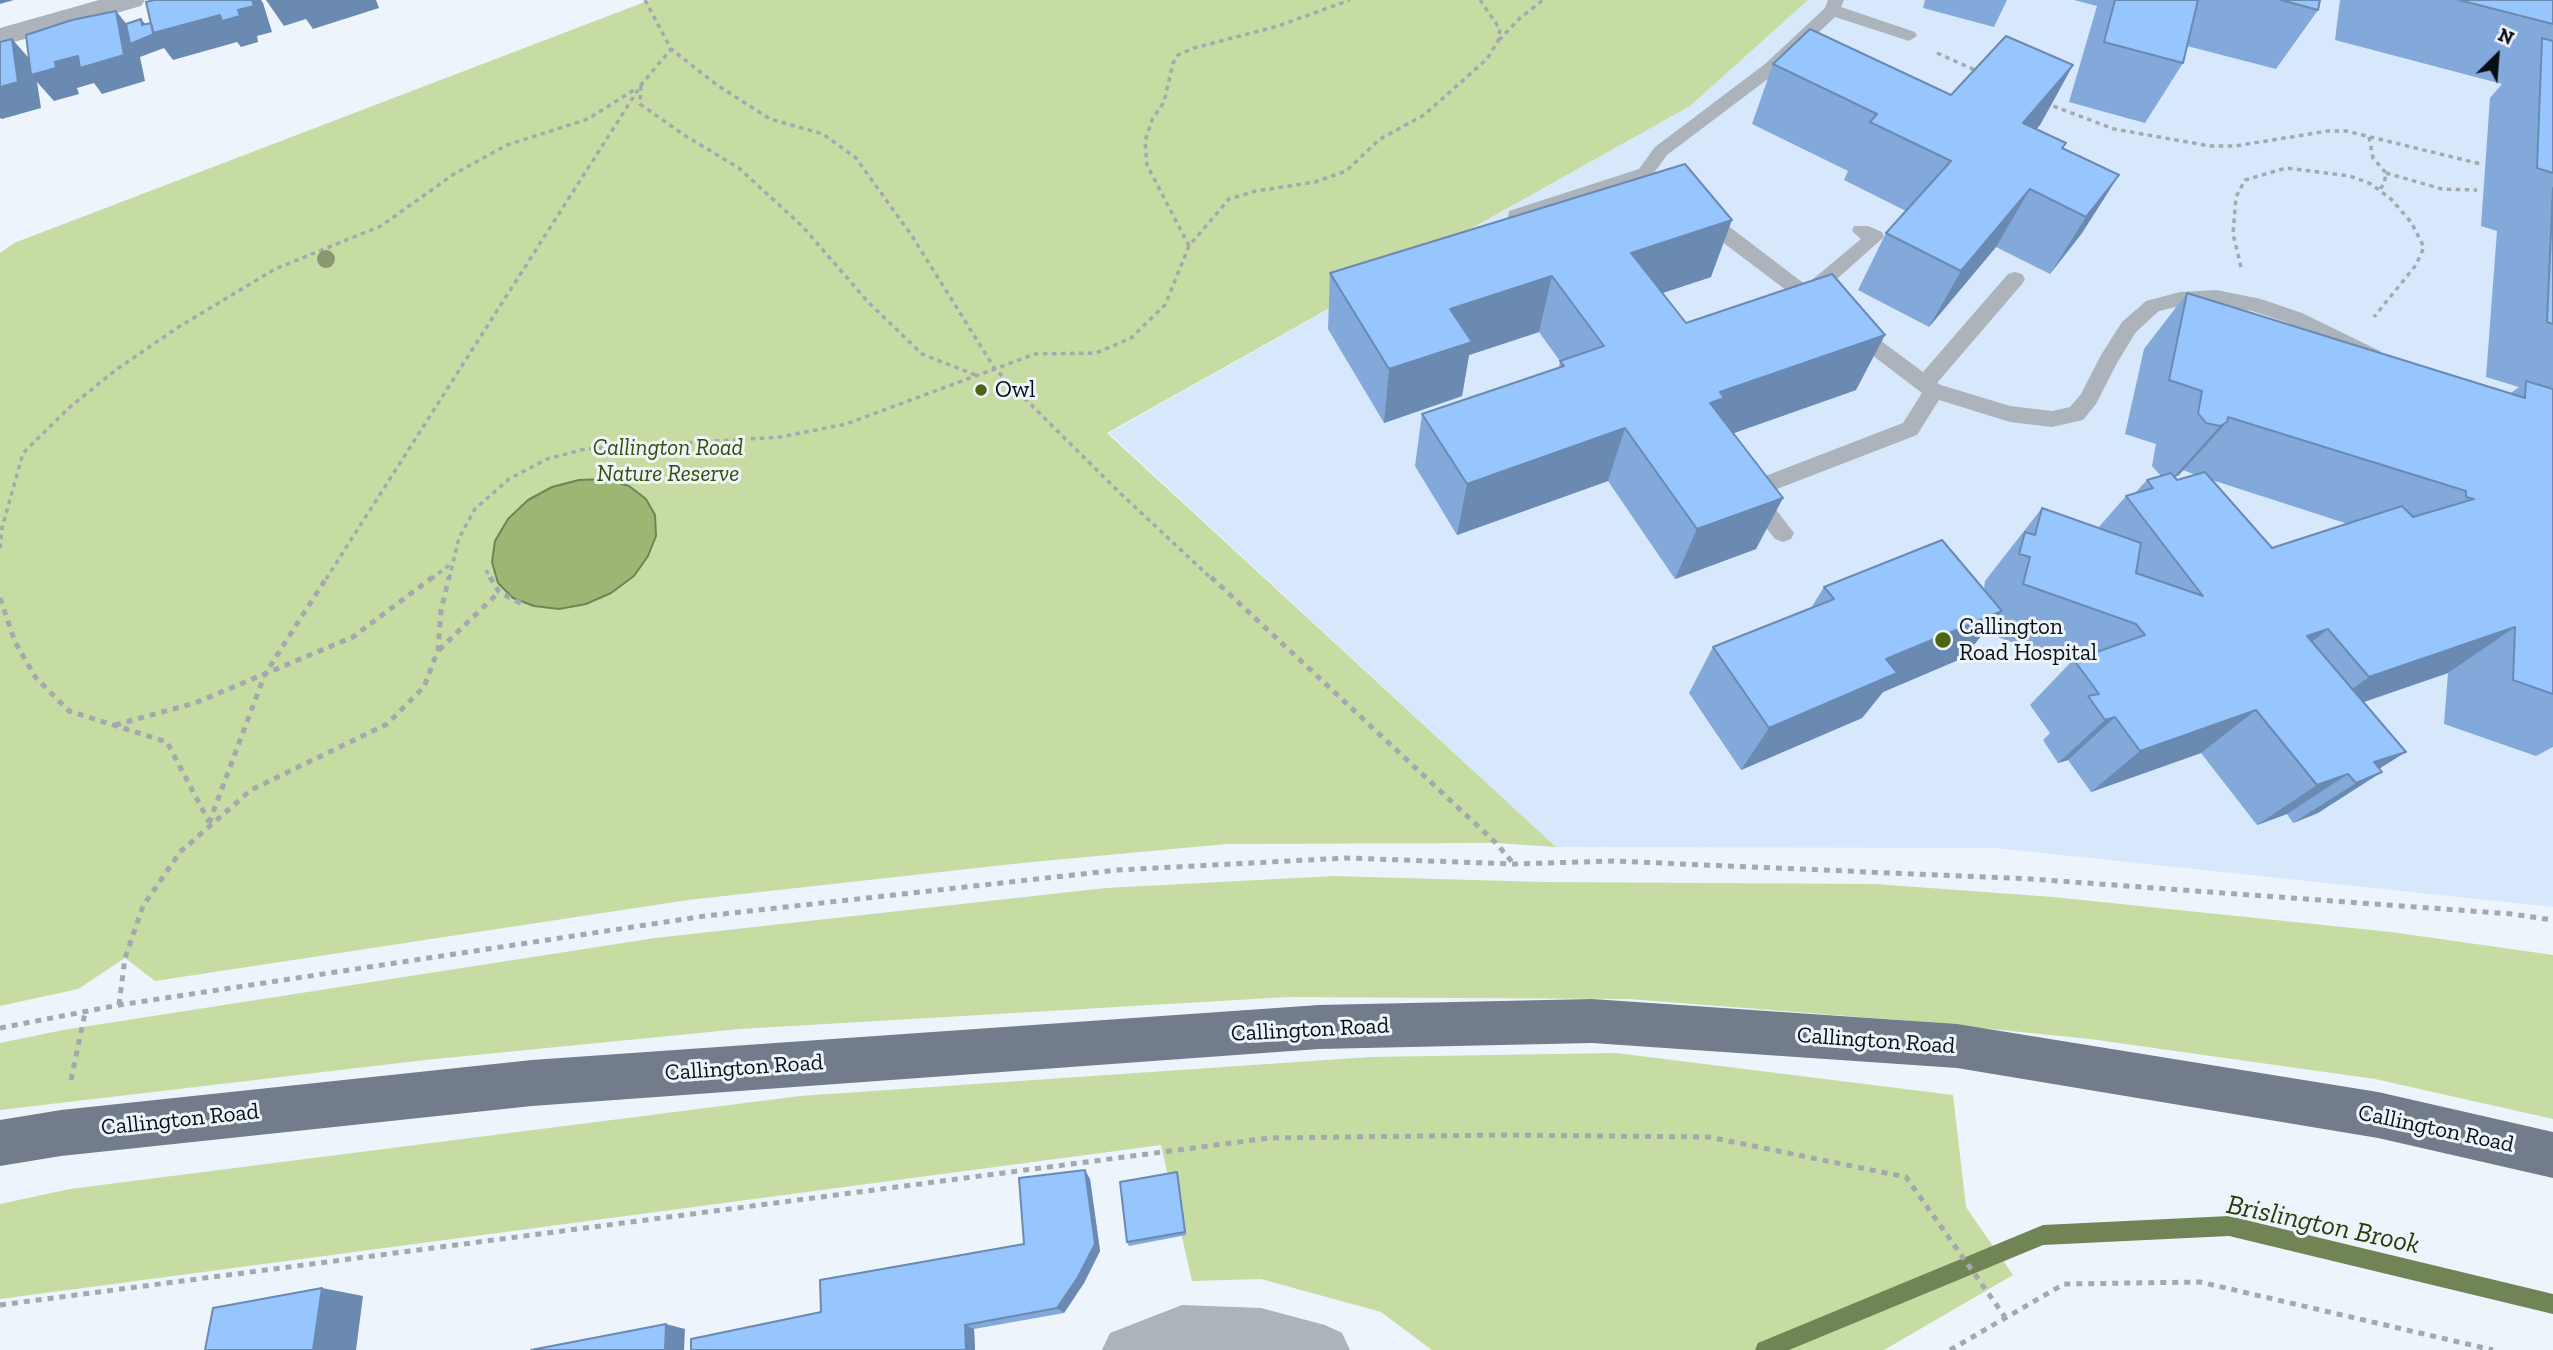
<!DOCTYPE html>
<html>
<head>
<meta charset="utf-8">
<style>
  body { margin:0 }
  #map { position:relative; width:2553px; height:1350px; overflow:hidden; background:#eef4fb; font-family:"Zilla Slab",serif }
  canvas { display:block }
  .north { position:absolute; left:2462px; top:21px; width:70px; height:70px; -webkit-text-stroke:5px #eef4fb; paint-order:stroke; rotate:25deg; font-size:19px; font-weight:700; line-height:28px; text-align:center; color:#090e14 }
  .north::after { content:''; display:block; margin:auto; width:24px; height:32px; background:#090e14; clip-path:polygon(50% 0,100% 100%,50% 72%,0 100%) }
</style>
</head>
<body>
<div id="map">
<canvas width="2553" height="1350"></canvas>
<div class="north">N</div>
</div>
<script>
const ctx = document.querySelector('canvas').getContext('2d');
ctx.lineJoin = 'round';
function paint(path, color) {
  ctx.fillStyle = color;
  ctx.fill(path, 'evenodd');
}
function poly(rows) {
  const path = new Path2D();
  for (const r of rows) {
    path.moveTo(r[0], r[1]);
    for (let i = 2; i < r.length; i += 2) path.lineTo(r[i], r[i + 1]);
  }
  return path;
}
function strokePath(path, color, width, dash) {
  ctx.strokeStyle = color;
  ctx.lineWidth = width;
  ctx.lineCap = dash ? 'butt' : 'round';
  ctx.setLineDash(dash || []);
  ctx.stroke(path);
}
function label(font, color, halo, rows, align = 'center') {
  ctx.font = font + ' "Zilla Slab",serif';
  ctx.lineWidth = 6;
  ctx.setLineDash([]);
  ctx.textBaseline = 'middle';
  ctx.strokeStyle = halo;
  ctx.fillStyle = color;
  for (const [text, x, y, turn = 0] of rows) {
    ctx.save();
    ctx.translate(x, y);
    ctx.rotate((+turn || 0) * Math.PI / 180);
    ctx.textAlign = isNaN(turn) ? turn : align;
    if (halo) ctx.strokeText(text, 0, 0);
    ctx.fillText(text, 0, 0);
    ctx.restore();
  }
}
const built = poly([
  [1808,0,2553,0,2553,907,1995,848,1556,847,1109,433,1690,106]
]);
const green = poly([
  [650,0,1808,0,1690,106,1107,433,1556,847,1496,843,1226,844,1022,863,688,900,155,981,125,958,78,989,0,1006,0,253,14,243],
  [1334,876,1542,882,1875,884,2053,897,2391,932,2553,955,2553,1119,2375,1079,2090,1039,1912,1021,1629,999,1288,997,740,1029,425,1060,0,1110,0,1043,63,1030,655,938,1106,888],
  [1616,1053,1953,1095,1966,1207,2013,1275,1884,1350,1432,1350,1381,1312,1261,1279,1192,1281,1161,1145,0,1299,0,1204,70,1189,800,1096,1370,1057]
]);
const water = poly([
  [605,479,629,486,646,499,655,515,656,536,648,556,634,576,611,593,586,604,559,609,534,606,513,598,498,583,492,562,495,541,508,519,528,500,552,487,579,480,605,479]
]);
const stream = poly([
  [2229,1216,2553,1294,2553,1314,2229,1236,2043,1245,1789,1350,1755,1350,1758,1343,2043,1225,2229,1216]
]);
const pathFar1 = poly([
  [645,0,671,49,717,85,770,119,823,134,856,158,912,236,995,369,1121,494,1212,579],
  [1499,40,1520,18,1543,0],
  [1937,53,1977,71],
  [641,86,640,104,684,135,739,168,802,226,869,303,922,354,978,376],
  [2045,103,2114,129,2210,146,2235,146,2328,131,2346,131,2481,164],
  [2369,137,2373,158,2386,173,2384,184,2379,190],
  [2386,173,2442,189,2477,190],
  [1189,246,1147,165,1145,141,1152,120,1164,102,1173,63,1178,55,1194,48,1278,26,1350,0],
  [2241,267,2233,234,2236,197,2245,180,2286,168,2350,176,2371,184,2391,199,2411,222,2424,247,2416,265,2374,317],
  [0,548,2,528,23,453,70,407,117,369,177,328,275,269,381,226,454,174,507,145,588,119,637,88],
  [486,570,491,579],
  [326,579,641,85,671,49],
  [431,579,451,564],
  [449,579,459,538,475,509,509,479,547,459,585,449,780,437,846,424,1035,354,1096,353,1131,338,1165,305,1189,246,1229,199,1256,191,1315,182,1346,171,1380,139,1424,115,1487,59,1498,41,1500,29,1480,0]
]);
const path = poly([
  [490,577,499,592,526,606],
  [1211,577,1496,843,1513,863],
  [0,598,15,642,36,678,69,711,167,742,209,822],
  [439,650,499,592],
  [115,725,195,703,353,637,433,577],
  [209,823,265,674,327,577],
  [119,1005,125,958,143,906,180,852,251,790,387,724,424,687,438,650,441,611,449,577],
  [0,1028,119,1005,705,916,1118,870,1346,858,1514,864,1613,861,2031,879,2512,914,2553,920],
  [71,1080,85,1013],
  [0,1305,1269,1138,1500,1135,1709,1137,1906,1177,2005,1317],
  [1950,1350,2064,1284,2200,1282,2493,1350]
]);
const service = poly([
  [1828,0,1844,0,1841,7,1915,32,1917,36,1909,41,1835,17,1777,72,1667,155,1651,177,1525,220,1519,249,1505,249,1503,244,1509,211,1639,169,1655,147,1765,64,1825,8,1828,0],
  [1703,211,1710,212,1806,285,1861,239,1852,231,1854,226,1868,226,1882,232,1884,237,1819,295,1828,304,1825,309,1818,311,1811,309,1696,222,1694,217,1696,212,1703,211],
  [2015,272,2022,274,2025,279,2022,284,1937,383,1941,385,2010,406,2052,411,2070,407,2081,394,2101,355,2122,322,2146,301,2180,292,2216,290,2261,299,2302,313,2380,351,2383,356,2380,361,2373,363,2366,361,2288,323,2252,311,2216,304,2180,306,2159,311,2136,332,2117,363,2096,404,2083,420,2052,427,2010,422,1939,400,1917,435,1764,494,1794,533,1791,539,1783,542,1775,539,1742,497,1738,491,1742,485,1903,423,1922,393,1847,336,1844,331,1847,326,1854,324,1861,326,1923,372,2008,274,2015,272]
]);
const minor = poly([
  [99,0,145,0,141,6,0,46,0,28,99,0],
  [1182,1305,1261,1308,1325,1325,1342,1333,1350,1350,1102,1350,1110,1333,1182,1305]
]);
const primary = poly([
  [1592,999,1957,1024,2378,1092,2553,1132,2553,1178,2378,1138,1957,1068,1592,1043,1319,1049,532,1106,61,1156,0,1166,0,1120,61,1110,532,1060,1319,1005,1592,999]
]);
const trees = [
  [326,259]
];
const wall = poly([
  [1925,0,2007,0,1994,27,1923,8],
  [2074,0,2320,0,2318,10,2276,69,2187,46,2183,63,2145,123,2069,102,2097,6],
  [2340,0,2553,0,2553,747,2536,756,2444,724,2448,673,2364,702,2406,752,2379,768,2318,813,2293,823,2287,814,2257,825,2201,753,2091,792,2068,760,2058,763,2043,740,2050,733,2030,705,2070,663,1984,632,1963,658,1883,692,1862,718,1741,770,1689,693,1713,647,1811,608,1824,587,1984,589,1985,581,2042,508,2098,528,2126,496,2135,493,2147,480,2161,476,2152,466,2156,444,2125,434,2144,349,2187,293,2511,393,2519,387,2486,377,2497,231,2481,226,2490,98,2502,84,2335,40],
  [2183,470,2196,475,2177,480,2174,477,2179,475],
  [2212,480,2348,524,2272,548],
  [1773,64,1951,95,2073,65,2040,125,2036,129,2066,143,2063,149,2119,175,2082,233,2050,274,1996,247,1929,327,1858,290,1886,233,1906,211,1844,180,1848,171,1752,124],
  [1330,273,1711,277,1662,293,1686,323,1856,390,1733,433,1756,549,1675,579,1608,481,1457,535,1415,466,1422,414,1559,368,1560,361,1539,332,1469,355,1462,396,1384,423,1328,329],
  [1178,1176,1186,1235,1129,1246,1127,1242],
  [1090,1179,1100,1251,1084,1283,1064,1313,974,1329,975,1350,691,1350,821,1312,1024,1244]
]);
const shadedWall = poly([
  [0,0,14,0,0,4],
  [252,0,261,0,263,3,272,32,257,36,258,42,241,47,237,42,173,60,164,48,140,57,145,81,102,94,94,83,77,88,79,94,54,101,37,82,41,108,2,119,0,118,0,87,12,39,35,65,116,11,137,37,142,25,141,19,153,33,238,10],
  [266,0,376,0,379,8,313,29,306,19,284,26],
  [2073,65,2040,125,1990,182,2023,123],
  [2119,175,2082,233,2050,274,2086,217],
  [2030,189,1996,247,1929,327,1961,271],
  [1732,220,1711,277,1614,309,1631,253],
  [1552,276,1539,332,1469,355,1462,396,1384,423,1389,369,1450,309],
  [1885,335,1856,390,1706,443,1710,403,1720,392],
  [2227,422,2179,475,2173,478,2220,426],
  [1625,428,1608,481,1457,535,1467,484],
  [1783,498,1756,549,1675,579,1697,529],
  [2002,611,1963,658,1883,692,1862,718,1741,770,1769,728,1886,659],
  [2515,627,2448,673,2308,721,2369,677],
  [2328,629,2270,675,2307,636],
  [2256,710,2201,753,2091,792,2140,751],
  [2115,717,2068,760,2058,763,2105,720],
  [2406,752,2358,782,2382,772,2318,813,2293,823,2356,783,2374,762],
  [2348,774,2287,814,2257,825,2317,785],
  [1085,1170,1090,1179,1100,1251,1084,1283,1064,1313,1057,1308],
  [1177,1172,1178,1176,1186,1235,1185,1232],
  [322,1288,363,1296,356,1350,313,1350],
  [666,1324,685,1329,684,1350,665,1350],
  [965,1325,974,1329,975,1350,966,1350]
]);
const building = poly([
  [154,0,252,0,254,6,238,10,240,16,222,21,220,15,153,33,146,2,154,0],
  [2115,0,2198,0,2183,63,2104,42,2115,0],
  [2281,0,2320,0,2318,10,2281,0],
  [2459,0,2553,0,2553,24,2459,0],
  [116,11,124,55,80,68,78,56,55,62,56,68,31,75,26,35,72,20,116,11],
  [141,19,142,25,151,23,154,34,130,44,126,24,141,19],
  [1810,29,1951,95,2006,36,2073,65,2023,123,2066,143,2062,148,2119,175,2086,217,2030,189,1961,271,1886,233,1951,161,1870,122,1877,114,1773,64,1810,29],
  [2542,38,2553,41,2553,173,2537,168,2542,38],
  [12,39,18,82,0,87,0,42,12,39],
  [1685,164,1732,220,1631,253,1686,323,1832,274,1885,335,1720,392,1724,398,1710,403,1783,498,1697,529,1625,428,1467,484,1422,414,1564,366,1560,361,1604,346,1552,276,1450,309,1472,342,1389,369,1330,273,1685,164],
  [2553,188,2553,324,2547,322,2553,188],
  [2187,293,2525,398,2526,381,2553,389,2553,694,2513,680,2515,627,2369,677,2328,629,2307,636,2406,752,2374,762,2382,772,2356,783,2348,774,2317,785,2256,710,2140,751,2115,717,2105,720,2088,696,2099,694,2074,660,2145,635,2136,624,2023,584,2030,557,2019,554,2025,532,2035,535,2042,508,2141,543,2136,573,2203,596,2126,496,2153,488,2147,480,2171,473,2177,480,2205,472,2272,548,2402,506,2413,517,2474,499,2466,497,2466,491,2228,417,2227,422,2220,426,2206,423,2198,413,2202,391,2169,380,2187,293],
  [1942,540,2002,611,1886,659,1897,673,1769,728,1713,647,1834,599,1824,587,1942,540],
  [1085,1170,1095,1244,1078,1277,1057,1308,965,1325,966,1350,691,1350,691,1339,821,1312,820,1280,1024,1244,1019,1178,1085,1170],
  [1177,1172,1185,1232,1127,1242,1120,1182,1177,1172],
  [322,1288,313,1350,205,1350,213,1308,322,1288],
  [666,1324,665,1350,531,1350,666,1324]
]);
const markers = [
  [981,390,7,"#4d6513"],
  [1943,640,9,"#4d6513"]
];
const poiNames = [
  ["Owl",995,390],
  ["Callington",1959,627],
  ["Road Hospital",1959,653]
];
const parkNames = [
  ["Callington Road",668,448],
  ["Nature Reserve",668,474]
];
const streetNames = [
  ["Callington Road",1310,1030,-3],
  ["Callington Road",1876,1041,4],
  ["Callington Road",744,1068,-4],
  ["Callington Road",180,1120,-6],
  ["Callington Road",2436,1129,12]
];
const nearWaternames = [
  ["Brislington Brook",2323,1225,12]
];
paint(built, '#d8e8fc');
paint(green, '#c6dca3');
paint(water, '#9db673');
strokePath(water, '#718456', 2);
paint(stream, '#718456');
strokePath(pathFar1, '#a3a9af', 3.5, [4.5, 4.5]);
strokePath(path, '#a3a9af', 5, [6, 6]);
paint(service, '#acb3ba');
paint(minor, '#acb3ba');
paint(primary, '#727c8a');
ctx.fillStyle = '#8a9871';
for (const [x, y] of trees) {
  ctx.beginPath();
  ctx.arc(x, y, 9, 0, 2 * Math.PI);
  ctx.fill();
}
paint(wall, '#82a9da');
paint(shadedWall, '#6a8ab2');
paint(building, '#97c5fe');
strokePath(building, '#6a8ab2', 2);
for (const [x, y, r, color] of markers) {
  const dot = new Path2D();
  dot.arc(x, y, r, 0, 2 * Math.PI);
  ctx.fillStyle = color;
  ctx.fill(dot);
  strokePath(dot, '#eef4fb', 2.5);
}
label('23px', '#090e14', '#eef4fb', poiNames, 'left');
label('italic 23px', '#394d00', '#eef4fb', parkNames);
label('23px', '#090e14', '#eef4fb', streetNames);
label('italic 28px', '#2b3a07', '#eef4fb', nearWaternames);
</script>
</body>
</html>
